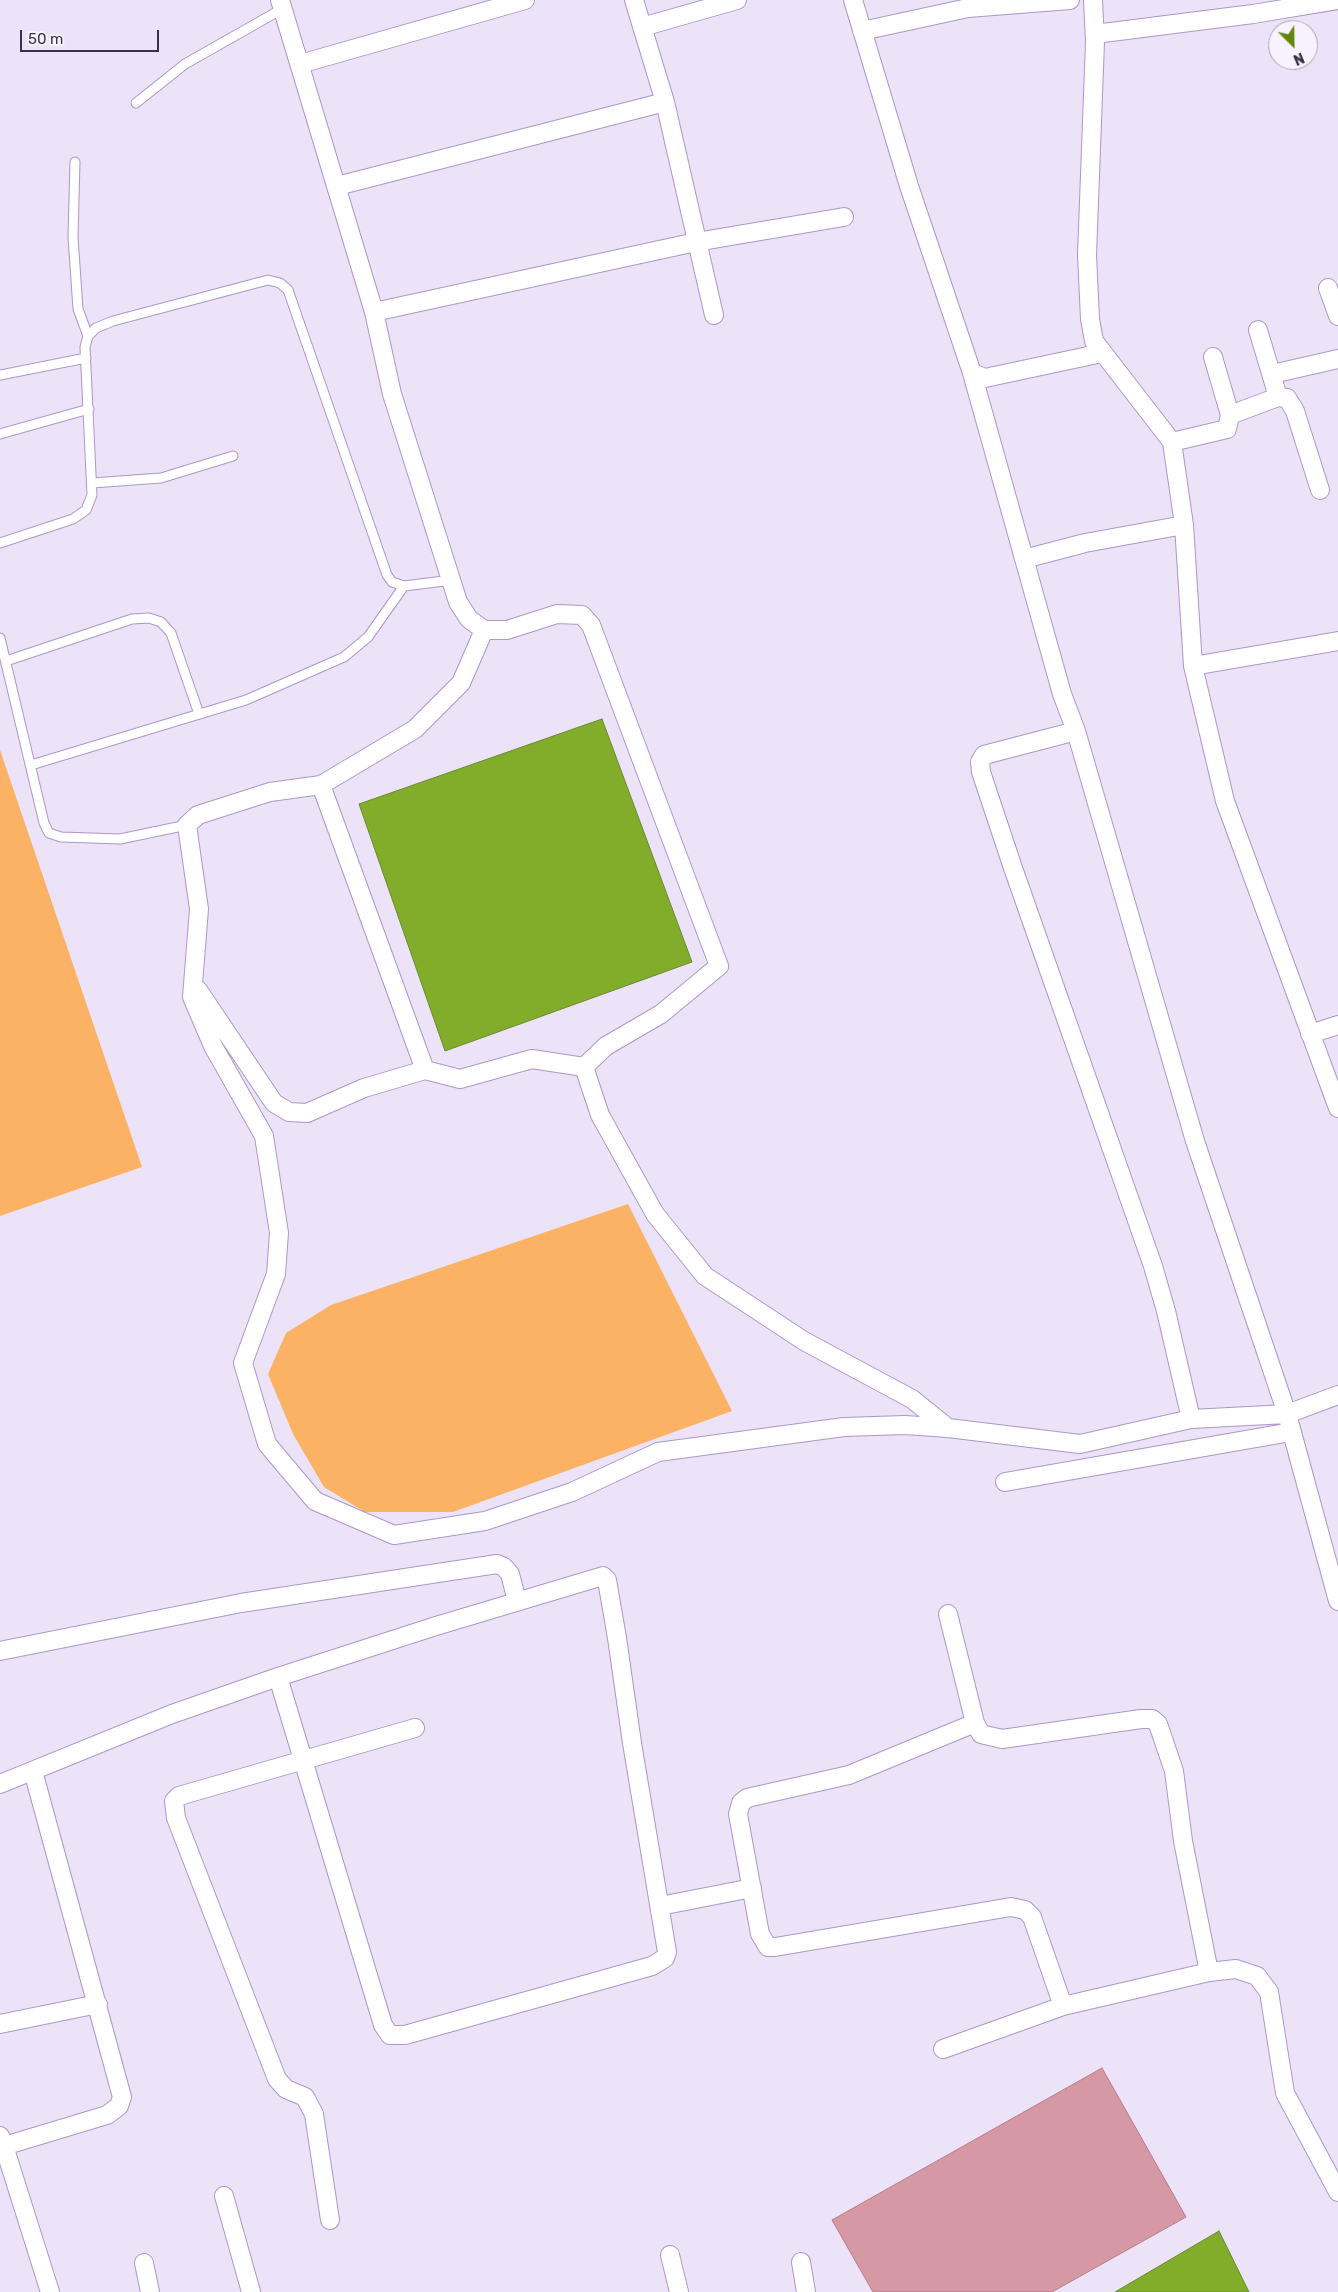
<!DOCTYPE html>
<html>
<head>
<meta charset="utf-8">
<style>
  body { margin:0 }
  #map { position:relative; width:1338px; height:2292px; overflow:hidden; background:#ece3f8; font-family:Rubik,sans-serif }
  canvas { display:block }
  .north { position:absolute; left:1268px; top:20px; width:50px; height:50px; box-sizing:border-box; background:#f7f2fd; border:1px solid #aca5b4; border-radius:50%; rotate:157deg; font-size:14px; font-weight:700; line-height:20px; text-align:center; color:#3b3146 }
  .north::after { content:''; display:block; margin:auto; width:18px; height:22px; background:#63870b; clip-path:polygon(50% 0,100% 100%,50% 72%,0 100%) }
  .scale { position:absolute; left:20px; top:30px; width:139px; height:22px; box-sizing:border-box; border:2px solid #3b3146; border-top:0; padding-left:6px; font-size:15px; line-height:18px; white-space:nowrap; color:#3b3146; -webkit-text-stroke:4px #f7f2fd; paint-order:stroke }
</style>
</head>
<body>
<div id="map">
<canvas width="1338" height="2292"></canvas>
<div class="north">N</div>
<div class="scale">50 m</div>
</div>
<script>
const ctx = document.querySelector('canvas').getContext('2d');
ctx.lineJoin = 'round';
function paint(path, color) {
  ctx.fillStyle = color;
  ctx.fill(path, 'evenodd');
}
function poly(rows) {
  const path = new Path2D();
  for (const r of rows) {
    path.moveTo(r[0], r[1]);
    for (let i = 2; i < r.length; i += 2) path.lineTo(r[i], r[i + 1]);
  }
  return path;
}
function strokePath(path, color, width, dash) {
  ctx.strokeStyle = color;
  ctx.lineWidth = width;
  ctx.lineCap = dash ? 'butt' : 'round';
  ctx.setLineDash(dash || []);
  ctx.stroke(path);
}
const green = poly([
  [0,750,142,1167,0,1216],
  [628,1204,732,1411,453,1512,365,1512,324,1487,293,1434,268,1374,286,1333,331,1305]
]);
const water = poly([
  [602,719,692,962,445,1051,359,804,602,719],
  [1219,2231,1249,2292,1115,2292,1219,2231]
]);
const building = poly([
  [1102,2068,1186,2217,1052,2292,873,2292,832,2220,1102,2068]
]);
const lane = poly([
  [136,103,185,64,282,9],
  [75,162,73,237,78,309,88,336],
  [0,375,86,358],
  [0,434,89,409],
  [92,483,161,478,233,456],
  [0,543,73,519,86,510,92,495,85,347,88,336,96,328,113,321,268,280,280,283,288,290,387,575,392,582,404,586,452,580],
  [0,638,44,823,49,833,61,837,120,839,187,825],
  [6,661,132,619,149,618,161,622,171,633,199,714],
  [31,765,246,700,344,657,368,637,404,586]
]);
const street = poly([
  [280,0,374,312,392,394,458,602,469,619,484,630,507,630,557,614,582,615,591,625,719,966,661,1014,606,1046,584,1067,600,1115,655,1214,705,1276,804,1341,912,1399,948,1428],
  [634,0,665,102,714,315],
  [853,0,909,186,972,373,985,378,1102,353],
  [1093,0,1095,42,1087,255,1090,319,1094,341,1172,442,1184,525,1193,666,1225,801,1338,1108],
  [642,27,737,0],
  [862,31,968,8,1070,0],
  [1095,34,1253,14,1338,0],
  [300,64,525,0],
  [337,186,665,102],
  [1328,288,1338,316],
  [374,312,696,242,844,217],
  [1258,330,1278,397],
  [972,373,1062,694,1076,731,1195,1141,1287,1414,1338,1601],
  [1272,374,1338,359],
  [1230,415,1278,397,1287,398,1295,411,1320,490],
  [1172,442,1227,429,1230,415,1213,357],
  [1024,559,1085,543,1184,525],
  [484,630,461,683,415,729,321,785,270,792,198,815,187,825,199,909,192,997,213,1046,264,1136,279,1233,276,1274,243,1363,267,1444,315,1501,394,1535,485,1521,572,1492,658,1452,844,1427,905,1425,948,1428,1080,1444,1191,1419,1287,1414,1338,1395],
  [1193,666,1338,641],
  [1076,731,984,755,980,762,981,772,1013,868,1153,1266,1166,1311,1191,1419],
  [321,785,425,1070,460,1079,532,1059,584,1067],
  [198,990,274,1103,289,1112,307,1113,364,1088,425,1070],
  [1310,1034,1338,1025],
  [1005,1482,1291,1432],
  [948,1614,975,1723,981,1734,1002,1739,1141,1719,1152,1719,1158,1724,1174,1771,1183,1841,1209,1972],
  [0,1651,241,1603,497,1564,504,1567,510,1574,517,1601],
  [975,1723,849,1775,747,1798,741,1803,738,1814,760,1934,768,1947,775,1947,1011,1907,1025,1910,1032,1917,1063,2006],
  [0,1784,172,1714,278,1677,436,1626,603,1576,607,1580,617,1638,632,1743,667,1952,665,1958,652,1966,405,2035,390,2035,383,2025,278,1677],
  [660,1906,752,1888],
  [0,2024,98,2004],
  [943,2049,1063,2006,1209,1972,1236,1969,1257,1976,1269,1992,1285,2093,1338,2192],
  [0,2136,4,2146,107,2115,119,2106,122,2097,33,1771],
  [0,2146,4,2146,50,2292],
  [224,2196,251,2292],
  [330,2220,314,2114,305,2097,286,2089,277,2079,176,1818,174,1801,179,1796,415,1728],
  [670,2255,679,2292],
  [801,2262,806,2292],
  [144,2263,150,2292]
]);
paint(green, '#fbb264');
paint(water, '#82ad2b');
strokePath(water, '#6d8833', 1);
paint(building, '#d598a4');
strokePath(building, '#b77d88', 1);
strokePath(lane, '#ae96c7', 11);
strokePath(street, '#ae96c7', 20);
strokePath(lane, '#fff', 9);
strokePath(street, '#fff', 18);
</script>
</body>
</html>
